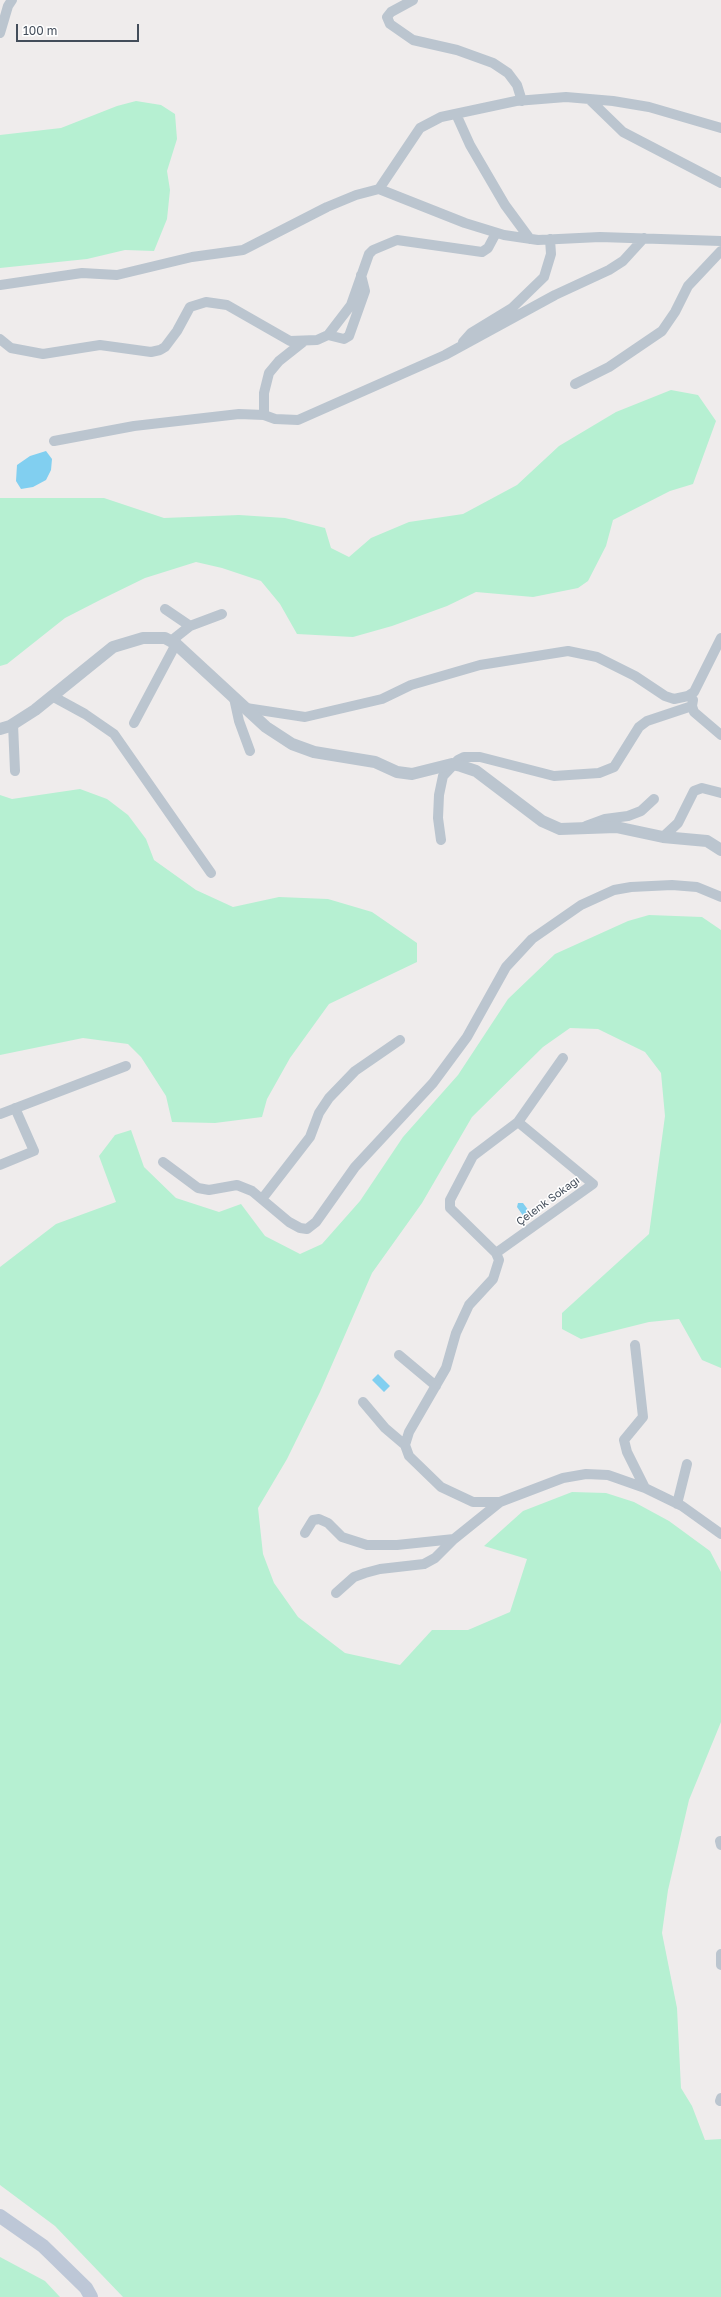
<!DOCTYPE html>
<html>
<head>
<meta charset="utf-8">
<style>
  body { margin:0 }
  #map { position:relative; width:721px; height:2297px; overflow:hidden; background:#efecec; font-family:"Golos Text",sans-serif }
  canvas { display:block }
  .scale { position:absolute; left:16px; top:24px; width:123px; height:18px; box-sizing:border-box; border:2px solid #434d5a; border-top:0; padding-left:5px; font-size:12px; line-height:14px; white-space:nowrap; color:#434d5a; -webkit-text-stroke:3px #fff; paint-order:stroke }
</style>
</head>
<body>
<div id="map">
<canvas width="721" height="2297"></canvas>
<div class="scale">100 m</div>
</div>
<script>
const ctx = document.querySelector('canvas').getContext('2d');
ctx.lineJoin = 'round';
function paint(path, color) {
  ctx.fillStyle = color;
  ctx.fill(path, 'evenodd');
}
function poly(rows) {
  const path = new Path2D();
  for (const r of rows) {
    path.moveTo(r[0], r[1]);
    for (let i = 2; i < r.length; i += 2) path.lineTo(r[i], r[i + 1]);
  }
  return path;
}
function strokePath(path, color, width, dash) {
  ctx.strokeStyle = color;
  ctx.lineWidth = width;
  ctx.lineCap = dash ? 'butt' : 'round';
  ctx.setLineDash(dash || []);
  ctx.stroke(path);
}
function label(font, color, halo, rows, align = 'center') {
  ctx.font = font + ' "Golos Text",sans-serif';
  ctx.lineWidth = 3;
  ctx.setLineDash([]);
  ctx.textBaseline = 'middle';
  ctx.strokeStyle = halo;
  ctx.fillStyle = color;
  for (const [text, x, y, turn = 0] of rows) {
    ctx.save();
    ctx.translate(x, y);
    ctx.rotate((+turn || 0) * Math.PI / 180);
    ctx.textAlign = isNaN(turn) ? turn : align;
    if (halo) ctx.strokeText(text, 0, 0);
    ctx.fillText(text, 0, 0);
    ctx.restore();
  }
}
const green = poly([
  [136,101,161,105,175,114,177,139,167,171,170,190,167,219,154,251,125,250,87,259,0,268,0,135,61,128,117,106],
  [671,390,698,395,716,421,693,484,670,491,613,520,606,546,588,581,578,588,533,597,476,592,447,606,392,626,353,637,297,634,280,604,261,581,222,568,196,562,145,578,102,599,65,618,7,664,0,666,0,498,104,498,164,518,239,515,285,518,325,528,331,548,349,557,371,538,409,522,463,514,517,485,559,446,616,412],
  [80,789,107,799,128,815,146,839,154,860,196,890,233,907,279,897,328,899,372,912,417,943,417,962,329,1004,290,1058,267,1099,262,1117,215,1123,172,1122,166,1096,141,1057,128,1044,83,1038,0,1055,0,795,12,799],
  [649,915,702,917,721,930,721,1368,702,1360,679,1319,649,1322,581,1339,562,1329,562,1313,649,1234,665,1116,661,1073,645,1052,598,1029,570,1028,543,1047,472,1117,422,1203,372,1273,320,1392,287,1459,258,1508,263,1554,274,1583,298,1617,345,1653,400,1665,432,1630,468,1630,510,1612,527,1559,484,1546,523,1511,572,1492,606,1493,634,1502,669,1521,710,1551,721,1572,721,1722,689,1800,668,1890,662,1933,677,2008,681,2088,692,2106,705,2140,721,2139,721,2297,123,2297,55,2226,0,2185,0,1267,56,1224,116,1202,99,1156,115,1135,131,1130,144,1167,176,1198,219,1212,241,1204,265,1236,300,1254,322,1244,360,1201,403,1137,458,1075,508,999,555,954,628,921],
  [0,2257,45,2281,60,2297,0,2297]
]);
const water = poly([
  [46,451,52,459,51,470,46,480,33,487,21,489,16,481,17,465,30,456],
  [518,1203,523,1203,532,1215,528,1215,526,1220,517,1207],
  [378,1374,390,1386,384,1392,372,1380]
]);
const minor = poly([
  [413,0,391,12,387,17,390,24,413,40,457,50,493,63,508,73,517,85,522,101],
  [0,33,8,6,12,0],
  [589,99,623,132,721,183],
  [456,114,470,145,505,205,530,239],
  [379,189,465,223,504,235,538,240,600,237,721,241],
  [0,285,82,273,117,275,192,257,243,250,327,207,356,195,379,189,420,128,441,117,516,101,566,97,613,101,649,107,721,128],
  [328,335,344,339,349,336,365,291,361,275],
  [0,339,11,348,43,354,100,345,151,352,160,350,165,347,177,331,190,307,206,302,227,305,290,341,317,340,328,335,351,305,369,254,373,250,397,240,482,252,488,248,496,233],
  [463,342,471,333,512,308,544,277,551,254,550,239],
  [575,384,609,367,662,331,675,312,688,286,721,251],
  [264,415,264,393,269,373,279,361,303,342],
  [54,441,134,426,239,414,264,415,275,419,298,420,445,355,555,295,609,270,623,261,644,238],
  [165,609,190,626],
  [171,641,190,626,222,614],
  [52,696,85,714,114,734,211,873],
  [234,698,239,721,250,751],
  [693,700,692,706,694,712,721,735],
  [246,708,305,717,382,699,411,685,480,665,568,651,597,657,635,676,665,696,674,699,688,696,694,692,721,638],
  [134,723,176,644],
  [13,724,15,771],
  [586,826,605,819,628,816,641,811,654,799],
  [663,837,678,823,694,791,702,788,721,793],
  [441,840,438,818,439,795,443,776,458,760,464,757,480,757,554,776,599,773,614,767,639,727,647,721,692,706],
  [0,1114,126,1066],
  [518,1122,563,1058],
  [163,1162,198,1188,209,1190,237,1185,252,1191,289,1222,300,1228,307,1229,316,1222,355,1167,433,1083,467,1037,506,967,532,939,581,905,614,890,631,887,672,885,697,887,721,897],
  [0,1165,34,1151,15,1108],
  [262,1199,310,1137,319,1113,329,1098,355,1071,400,1040],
  [496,1253,593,1184,518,1122,473,1156,450,1200,450,1208,496,1253,499,1260,493,1279,469,1305,456,1333,446,1368,409,1432,405,1445,409,1456,441,1487,473,1502,500,1502,563,1478,586,1474,608,1475,645,1488,682,1506,721,1534],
  [635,1345,643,1417,624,1440,627,1452,645,1488],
  [399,1355,436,1386],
  [363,1402,385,1428,405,1445],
  [677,1504,687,1464],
  [305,1533,313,1520,319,1519,328,1523,342,1537,367,1545,397,1545,454,1539,500,1502],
  [336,1593,354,1577,365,1573,380,1569,424,1564,435,1558,454,1539],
  [720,1841,721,1845],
  [721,1954,721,1965],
  [720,2101,721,2098]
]);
const tertiary = poly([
  [0,729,10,726,35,710,113,647,143,638,165,638,176,644,266,727,292,744,314,752,375,762,397,772,412,774,452,764,461,766,476,771,542,821,560,829,616,827,663,837,707,841,721,850]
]);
const secondary = poly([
  [0,2216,43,2246,86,2288,91,2297]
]);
const streetNames = [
  ["Çelenk Sokağı",548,1201,-36]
];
paint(green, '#b6f0d2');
paint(water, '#81cff0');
strokePath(minor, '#bbc5cf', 10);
strokePath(tertiary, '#bbc5cf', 12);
strokePath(secondary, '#bdc7d7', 14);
label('11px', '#434d5a', '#fff', streetNames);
</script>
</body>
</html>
